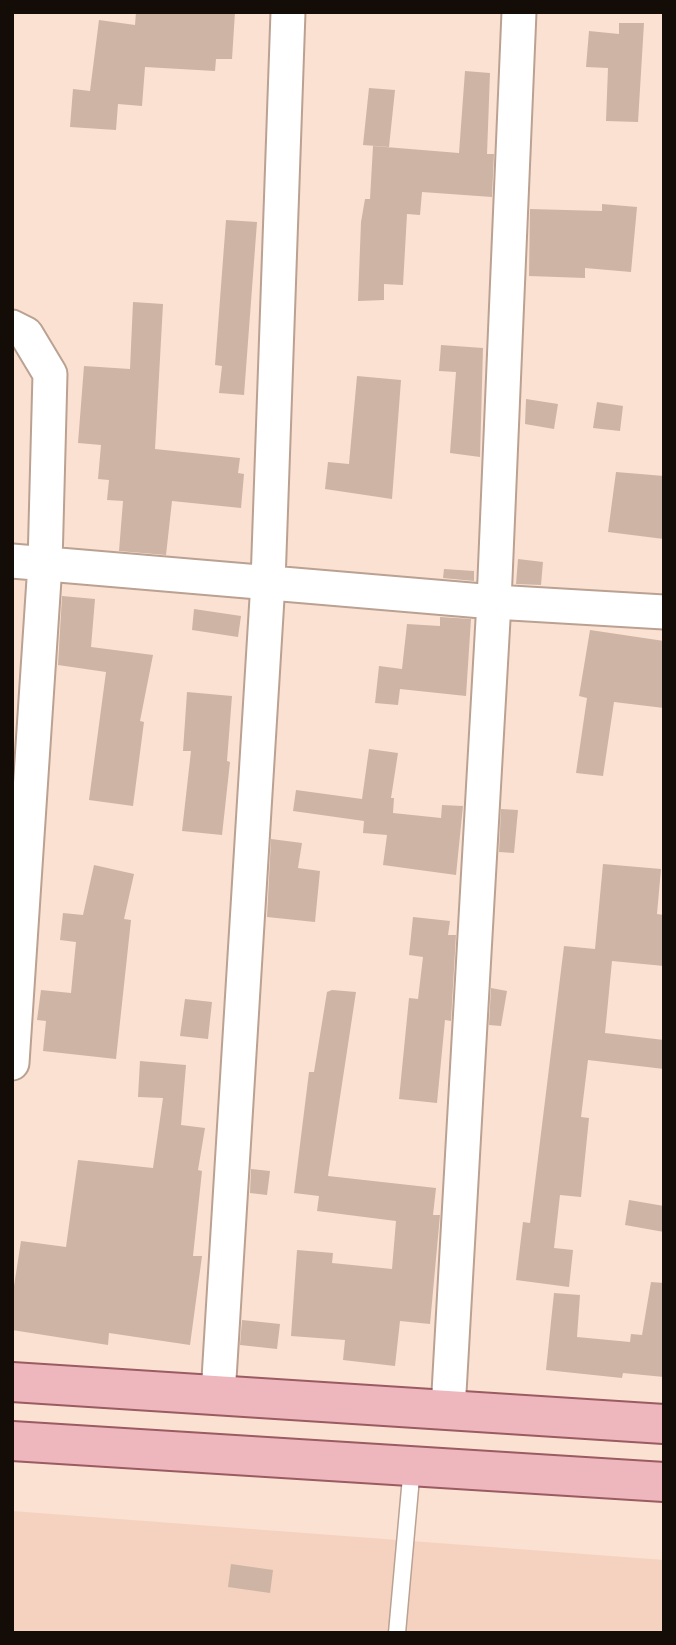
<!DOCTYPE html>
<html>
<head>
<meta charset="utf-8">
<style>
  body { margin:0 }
  #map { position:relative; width:676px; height:1645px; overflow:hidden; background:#fbe1d1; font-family:Inter,sans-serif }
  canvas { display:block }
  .frame { position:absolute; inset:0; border:14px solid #140c07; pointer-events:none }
</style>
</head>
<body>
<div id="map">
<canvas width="676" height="1645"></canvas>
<div class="frame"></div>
</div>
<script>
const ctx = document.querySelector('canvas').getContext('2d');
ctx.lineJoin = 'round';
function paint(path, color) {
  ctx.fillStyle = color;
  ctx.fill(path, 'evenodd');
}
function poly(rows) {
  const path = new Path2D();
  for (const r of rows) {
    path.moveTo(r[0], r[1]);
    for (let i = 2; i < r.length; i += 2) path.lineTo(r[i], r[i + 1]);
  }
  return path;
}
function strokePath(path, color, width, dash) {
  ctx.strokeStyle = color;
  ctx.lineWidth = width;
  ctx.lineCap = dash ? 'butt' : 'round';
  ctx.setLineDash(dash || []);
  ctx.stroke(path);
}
const built = poly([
  [12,1511,664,1560,664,1633,12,1633]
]);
const building = poly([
  [136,12,235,12,232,59,216,59,215,71,145,67,142,106,118,104,116,130,70,127,73,89,90,91,99,20,135,25],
  [619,23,644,23,638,122,606,121,608,68,586,67,589,31,619,34],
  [465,71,490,73,487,154,494,154,492,197,422,192,420,215,407,214,403,285,384,284,384,300,358,301,361,222,365,199,370,199,373,146,459,153],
  [369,88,395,90,389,147,363,145],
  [602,204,637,207,631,272,585,268,585,278,529,276,530,209,602,211],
  [226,220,257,222,244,395,219,393,222,366,215,365],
  [133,302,163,304,155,449,240,458,238,473,244,474,241,508,172,501,166,555,119,551,123,501,107,500,109,480,98,479,101,445,78,443,84,366,130,369],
  [441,345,483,348,480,457,450,453,456,372,439,371],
  [357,376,401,380,392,499,325,489,328,462,349,464],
  [526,399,558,404,554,429,525,424],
  [597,402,623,406,620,431,593,428],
  [616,472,664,476,664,539,608,532],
  [518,559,543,562,541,585,516,584],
  [444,569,474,571,474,581,443,578],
  [62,596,95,599,91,647,153,655,140,721,144,722,133,806,89,800,106,672,58,665],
  [194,609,241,616,238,637,192,630],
  [440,617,471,619,466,696,400,689,398,705,375,703,379,666,402,669,407,624,440,626],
  [590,630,664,641,664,708,614,702,603,776,576,773,587,698,579,696],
  [187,692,232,696,227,761,230,762,222,835,182,831,191,751,183,751],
  [369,749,398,753,391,798,394,798,393,813,441,818,442,805,463,806,456,875,383,865,387,835,363,833,364,821,293,811,296,790,362,799],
  [501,809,518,810,514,853,499,852],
  [271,839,302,843,298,868,320,871,315,922,267,917],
  [603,864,661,869,657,914,664,915,664,966,612,961,605,1033,664,1040,664,1069,588,1060,581,1117,589,1118,581,1197,560,1195,554,1248,573,1250,569,1287,516,1280,523,1222,530,1223,564,946,595,949],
  [94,865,134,874,124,919,131,920,116,1059,43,1051,46,1021,37,1020,41,990,71,993,76,942,60,940,63,913,83,915],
  [413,917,450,921,448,935,456,935,451,1021,445,1020,437,1103,399,1099,409,998,418,999,423,957,409,955],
  [491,988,507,991,501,1026,489,1025],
  [332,990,356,992,328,1176,436,1188,433,1215,440,1215,430,1324,400,1321,395,1366,343,1360,345,1340,291,1336,297,1250,333,1253,332,1263,392,1269,396,1221,317,1211,319,1196,294,1193,309,1072,314,1072,327,992],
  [185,999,212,1002,208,1039,180,1036],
  [140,1061,186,1065,181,1125,205,1128,198,1170,202,1171,193,1256,202,1256,190,1345,109,1333,108,1345,12,1330,12,1299,21,1241,66,1247,78,1160,153,1168,163,1098,138,1097],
  [251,1169,270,1171,267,1195,250,1193],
  [629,1200,664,1206,664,1232,625,1225],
  [651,1282,664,1283,664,1377,623,1373,622,1378,546,1370,554,1293,580,1295,577,1337,630,1342,631,1334,642,1335],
  [242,1320,280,1324,277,1349,240,1345],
  [231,1564,273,1570,270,1593,228,1587]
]);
const service = poly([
  [397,1633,412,1466]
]);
const minor = poly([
  [12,327,26,334,50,374,45,564,12,1063],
  [12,561,494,602,664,612],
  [218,1395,268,582,288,12],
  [448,1410,494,602,519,12]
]);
const primary = poly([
  [12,1382,664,1424],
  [12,1441,664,1482]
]);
paint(built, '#f4d2bf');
paint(building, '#cdb4a5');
strokePath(service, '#baa192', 19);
strokePath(minor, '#baa192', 37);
strokePath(primary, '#9a5b61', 42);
strokePath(service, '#fff', 16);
strokePath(minor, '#fff', 33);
strokePath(primary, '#eeb6bd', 38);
</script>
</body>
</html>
